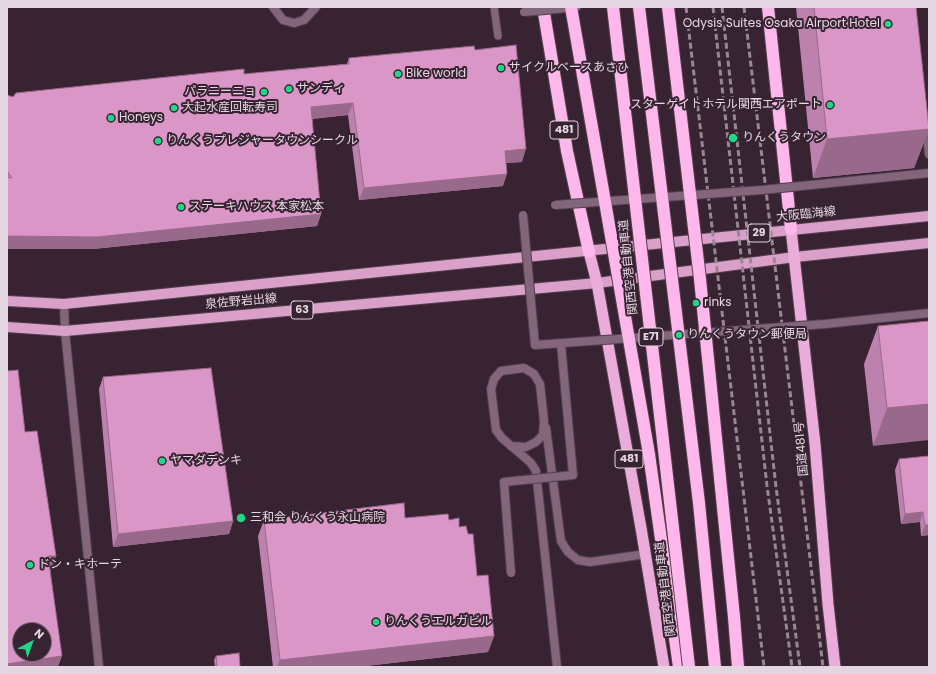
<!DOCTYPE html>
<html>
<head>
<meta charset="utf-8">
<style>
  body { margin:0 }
  #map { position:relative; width:936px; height:674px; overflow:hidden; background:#382333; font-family:Poppins,sans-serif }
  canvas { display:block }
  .frame { position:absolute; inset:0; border:8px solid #e4d6e0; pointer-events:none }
  .north { position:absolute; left:12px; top:622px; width:40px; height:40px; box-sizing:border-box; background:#382333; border:1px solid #7d6b78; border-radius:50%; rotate:41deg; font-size:11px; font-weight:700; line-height:16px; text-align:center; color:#e4d6e0 }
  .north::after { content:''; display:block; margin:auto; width:14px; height:18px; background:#1fd887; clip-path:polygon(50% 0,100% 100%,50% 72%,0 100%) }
</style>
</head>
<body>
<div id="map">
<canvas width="936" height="674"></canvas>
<div class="frame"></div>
<div class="north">N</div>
</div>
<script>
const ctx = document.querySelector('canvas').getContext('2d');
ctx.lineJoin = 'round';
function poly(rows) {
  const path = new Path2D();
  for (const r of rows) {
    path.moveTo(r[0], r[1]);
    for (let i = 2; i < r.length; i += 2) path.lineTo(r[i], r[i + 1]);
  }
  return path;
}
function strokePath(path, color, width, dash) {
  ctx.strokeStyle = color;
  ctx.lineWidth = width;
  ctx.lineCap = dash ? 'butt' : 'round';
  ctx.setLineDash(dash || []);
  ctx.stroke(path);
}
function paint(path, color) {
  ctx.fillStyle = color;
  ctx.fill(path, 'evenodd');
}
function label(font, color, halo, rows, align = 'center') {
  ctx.font = font + ' Poppins,"Noto Sans JP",sans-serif';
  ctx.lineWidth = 4;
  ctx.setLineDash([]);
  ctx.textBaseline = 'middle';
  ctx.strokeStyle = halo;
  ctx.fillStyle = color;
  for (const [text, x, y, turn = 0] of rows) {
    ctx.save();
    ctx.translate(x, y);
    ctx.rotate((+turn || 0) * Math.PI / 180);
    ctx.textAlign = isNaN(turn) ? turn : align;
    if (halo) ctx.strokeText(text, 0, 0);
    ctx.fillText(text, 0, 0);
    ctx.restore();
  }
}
const service = poly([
  [494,7,498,36]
]);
const pedestrian = poly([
  [926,125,929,154]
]);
const minor = poly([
  [273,7,283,20,294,23,304,20,316,7],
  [546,428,561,541,568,552,578,560,590,562,646,554],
  [511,446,526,447,536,442,543,435,544,421,540,384,534,374,524,368,501,371,494,379,491,389,496,430,502,438,531,463,536,471,557,667]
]);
const tertiary = poly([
  [64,304,65,331,99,667]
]);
const primary = poly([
  [7,301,64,304,929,216],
  [7,327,65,331,597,283,795,257,929,243]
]);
const trunk = poly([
  [791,229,815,444,828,604,835,667],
  [589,252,597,283,641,528,664,667]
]);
const motorway = poly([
  [543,7,567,151,589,252],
  [768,7,791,229],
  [649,454,679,667],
  [734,617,738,667]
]);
const rail = poly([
  [686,7,764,667],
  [713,7,767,486,792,667],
  [722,7,776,487,800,667],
  [744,7,823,667]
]);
const pedestrianBridge = poly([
  [524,12,577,7],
  [555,205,762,190,929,173],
  [523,215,535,345,825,324,929,313],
  [511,573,504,482,573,475,561,344]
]);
const motorwayBridge = poly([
  [571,7,649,454],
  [613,7,689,667],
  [639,7,699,503,715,667],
  [668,7,700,279,734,617]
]);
const wall = poly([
  [796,7,916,7,929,129,914,168,813,178],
  [475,50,522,162,506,163,503,186,359,200,348,115,312,119,321,214,317,226,93,249,7,249,7,95,13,97,347,64,349,58],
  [929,321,873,446,864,364,878,326],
  [103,377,233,521,229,534,113,547,99,389],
  [929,456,929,535,921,536,920,522,901,524,895,470,899,459],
  [405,518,459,527,477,576,494,636,488,652,357,667,273,667,258,536,264,520],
  [216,656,240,667,215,667,214,660]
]);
const shadedWall = poly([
  [353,103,348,115,307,119,311,107],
  [929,129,914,168,813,178,827,139],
  [526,149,522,162,501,163,505,151],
  [507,174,503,186,359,200,364,188],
  [321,214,317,226,93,249,7,249,7,236],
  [929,404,929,440,873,446,887,408],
  [923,512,920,522,901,524,905,514],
  [233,521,229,534,113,547,118,534],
  [925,525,929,525,929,535,921,536],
  [48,556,56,556,50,572],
  [494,636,488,652,357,667,277,667,280,660],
  [62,656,58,667,7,667,7,664]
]);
const building = poly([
  [814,7,916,7,929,129,827,139,814,7],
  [516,45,526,149,505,151,507,174,364,188,353,103,311,107,321,214,97,237,7,236,7,177,12,178,7,171,7,95,13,97,16,93,244,69,244,74,349,64,349,58,474,46,475,50,516,45],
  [929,321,929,404,887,408,878,326,929,321],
  [211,368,233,521,118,534,103,377,211,368],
  [18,370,25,432,37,431,56,556,48,556,62,656,7,664,7,371,18,370],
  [20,630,44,630,44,654,20,654,20,630],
  [929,456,929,525,925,525,923,512,905,514,899,459,929,456],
  [404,503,405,518,448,514,449,520,459,518,459,527,466,526,468,534,473,534,477,576,488,575,494,636,280,660,264,520,404,503],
  [239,653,240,667,217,667,216,656,239,653]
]);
const markers = [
  [888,24,4,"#1fd887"],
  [501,68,4,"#1fd887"],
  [398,74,4,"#1fd887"],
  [289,89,4,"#1fd887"],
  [264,92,4,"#1fd887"],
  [830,105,4,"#1fd887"],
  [174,108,4,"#1fd887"],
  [111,118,4,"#1fd887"],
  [733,138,5,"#1fd887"],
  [158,141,4,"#1fd887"],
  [181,207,4,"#1fd887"],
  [696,303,4,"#1fd887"],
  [679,335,4,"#1fd887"],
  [162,461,4,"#1fd887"],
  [241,518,5,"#1fd887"],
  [30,565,4,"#1fd887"],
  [376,622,4,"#1fd887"]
];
const shields = [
  [564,130,28],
  [759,233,22],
  [302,310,22],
  [651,337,24],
  [629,459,28]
];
const shieldNames = [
  ["481",564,130],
  ["29",759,233],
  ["63",302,310],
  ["E71",651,337],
  ["481",629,459]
];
const poiNames = [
  ["Odysis Suites Osaka Airport Hotel",880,24,"right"],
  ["サイクルベースあさひ",509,68],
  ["Bike world",406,74],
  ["サンディ",297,89],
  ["パラニーニョ",256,92,"right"],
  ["スターゲイトホテル関西エアポート",822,105,"right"],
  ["大起水産回転寿司",182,108],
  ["Honeys",119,118],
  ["りんくうタウン",742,138],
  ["りんくうプレジャータウンシークル",166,141],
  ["ステーキハウス 本家松本",189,207],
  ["rinks",704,303],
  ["りんくうタウン郵便局",687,335],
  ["ヤマダデンキ",170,461],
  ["三和会 りんくう永山病院",250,518],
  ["ドン・キホーテ",38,565],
  ["りんくうエルガビル",384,622]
];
const streetNames = [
  ["大阪臨海線",806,215,-6],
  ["関西空港自動車道",629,267,-96],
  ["泉佐野岩出線",241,302,-5],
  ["国道481号",802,449,-95],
  ["関西空港自動車道",666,589,-97]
];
strokePath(service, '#54404f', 9);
strokePath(pedestrian, '#54404f', 10);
strokePath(minor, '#54404f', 10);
strokePath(tertiary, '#54404f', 10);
strokePath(primary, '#54404f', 12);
strokePath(trunk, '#54404f', 13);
strokePath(motorway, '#54404f', 14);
strokePath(service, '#83667b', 7);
strokePath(pedestrian, '#83667b', 8);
strokePath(minor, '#83667b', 8);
strokePath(tertiary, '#83667b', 8);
strokePath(primary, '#dba0ca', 10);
strokePath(trunk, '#ecacda', 11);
strokePath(motorway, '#feb7ea', 12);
strokePath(rail, '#988793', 3, [6, 3]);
strokePath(pedestrianBridge, '#54404f', 10, []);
strokePath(motorwayBridge, '#54404f', 14, []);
strokePath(pedestrianBridge, '#83667b', 8);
strokePath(motorwayBridge, '#feb7ea', 12);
paint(wall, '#bc81ac');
paint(shadedWall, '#99698c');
paint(building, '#db96c8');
strokePath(building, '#99698c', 1);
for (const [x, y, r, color] of markers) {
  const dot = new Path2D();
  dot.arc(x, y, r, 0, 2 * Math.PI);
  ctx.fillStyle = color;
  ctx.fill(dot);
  strokePath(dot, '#382333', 1.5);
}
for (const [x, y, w] of shields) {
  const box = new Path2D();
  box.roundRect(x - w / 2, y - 9, w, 18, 3);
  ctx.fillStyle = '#382333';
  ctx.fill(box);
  strokePath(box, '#e4d6e0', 1);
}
label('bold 11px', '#e4d6e0', null, shieldNames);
label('12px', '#e4d6e0', '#382333', poiNames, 'left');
label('12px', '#e4d6e0', '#382333', streetNames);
</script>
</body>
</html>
